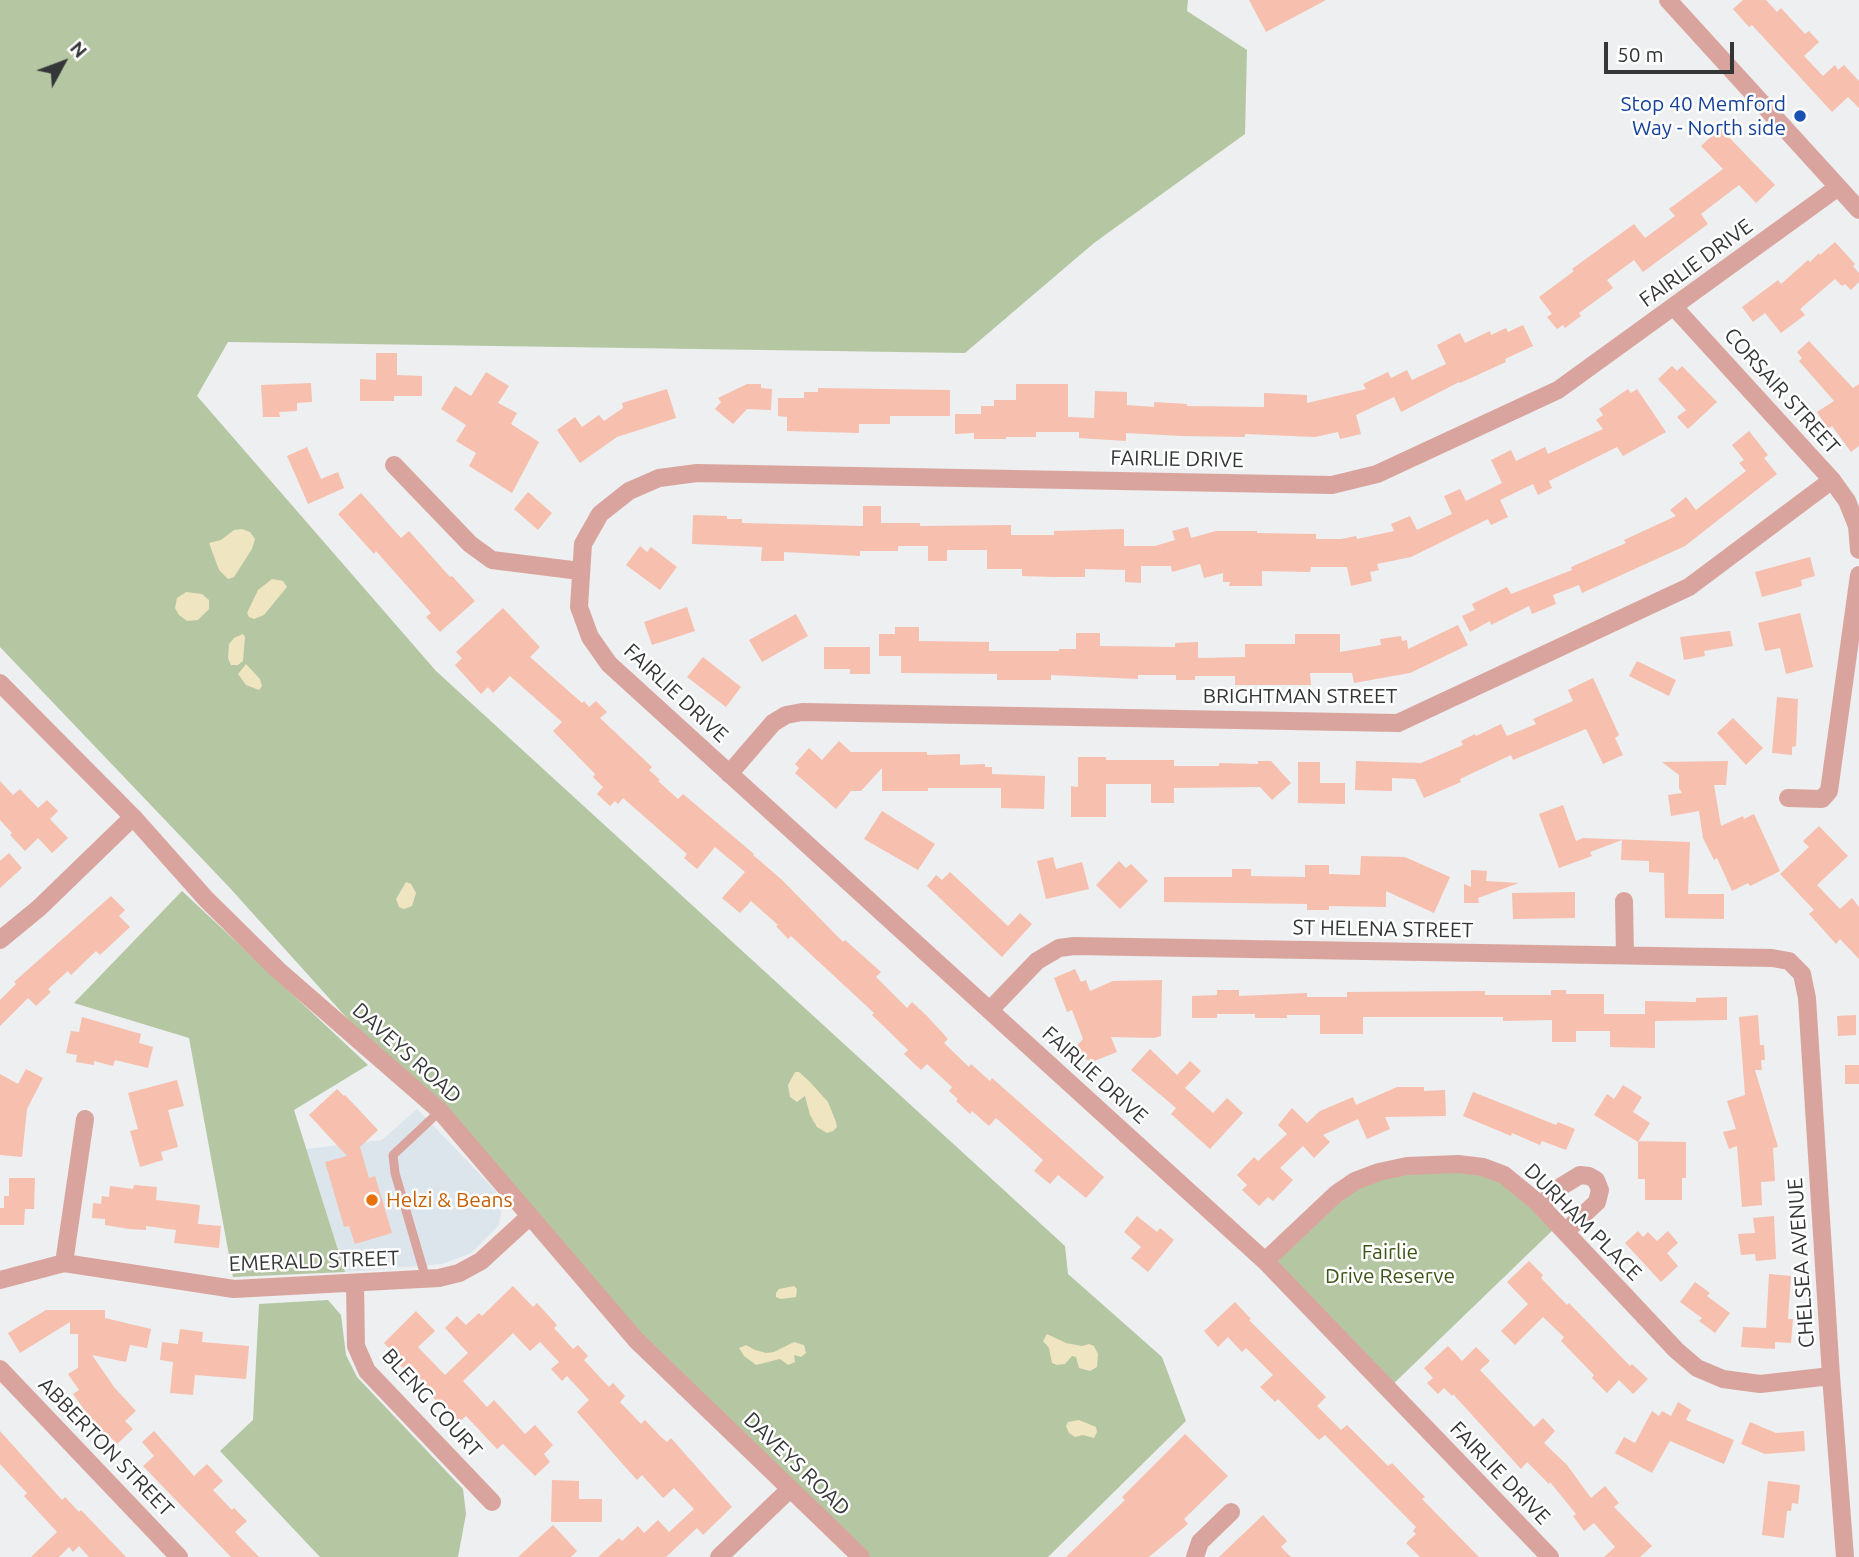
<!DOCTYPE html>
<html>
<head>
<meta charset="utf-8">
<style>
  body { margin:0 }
  #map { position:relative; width:1859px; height:1557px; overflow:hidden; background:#edeff0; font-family:Ubuntu,sans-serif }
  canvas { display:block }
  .north { position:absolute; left:28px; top:28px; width:70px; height:70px; -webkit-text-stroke:5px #fff; paint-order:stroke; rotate:49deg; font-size:19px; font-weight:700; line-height:28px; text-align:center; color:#353637 }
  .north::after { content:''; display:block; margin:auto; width:24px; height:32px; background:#353637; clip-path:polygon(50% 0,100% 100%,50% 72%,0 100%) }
  .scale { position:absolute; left:1604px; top:42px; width:130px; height:32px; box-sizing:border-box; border:4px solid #353637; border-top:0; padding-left:9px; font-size:21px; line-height:24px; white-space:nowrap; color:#353637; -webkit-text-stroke:5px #fff; paint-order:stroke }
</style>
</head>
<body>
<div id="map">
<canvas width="1859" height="1557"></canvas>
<div class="north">N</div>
<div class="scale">50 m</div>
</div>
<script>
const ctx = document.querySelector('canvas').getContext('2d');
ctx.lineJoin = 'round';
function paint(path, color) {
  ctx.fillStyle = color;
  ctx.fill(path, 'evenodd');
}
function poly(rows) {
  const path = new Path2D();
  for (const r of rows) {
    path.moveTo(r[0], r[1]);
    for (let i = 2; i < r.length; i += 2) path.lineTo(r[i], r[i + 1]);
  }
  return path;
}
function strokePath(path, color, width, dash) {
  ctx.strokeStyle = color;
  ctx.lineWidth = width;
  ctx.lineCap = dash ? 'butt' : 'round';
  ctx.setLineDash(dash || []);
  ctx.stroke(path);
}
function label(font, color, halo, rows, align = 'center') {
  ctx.font = font + ' Ubuntu,sans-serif';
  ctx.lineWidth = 5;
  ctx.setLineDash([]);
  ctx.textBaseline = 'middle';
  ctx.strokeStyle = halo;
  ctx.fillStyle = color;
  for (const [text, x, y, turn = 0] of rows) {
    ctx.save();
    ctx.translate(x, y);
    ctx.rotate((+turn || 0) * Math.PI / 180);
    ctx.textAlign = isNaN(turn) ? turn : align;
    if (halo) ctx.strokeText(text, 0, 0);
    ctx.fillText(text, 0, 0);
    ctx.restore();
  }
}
const built = poly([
  [417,1109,495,1190,502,1207,499,1225,471,1253,442,1264,345,1272,306,1149,382,1140]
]);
const green = poly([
  [0,0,1188,0,1187,11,1247,50,1245,134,1094,243,965,353,228,342,197,396,436,671,1065,1246,1068,1274,1162,1357,1186,1421,1048,1557,866,1557,644,1348,229,887,0,647],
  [182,891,368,1065,294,1110,345,1272,233,1277,189,1038,74,1003],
  [1483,1167,1558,1225,1388,1389,1265,1261,1336,1194,1379,1172],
  [328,1300,341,1315,346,1355,357,1377,463,1489,466,1514,458,1557,320,1557,220,1451,253,1420,259,1304]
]);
const sand = poly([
  [242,529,250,532,255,539,252,549,234,577,228,579,219,570,209,543,221,540,234,530],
  [272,579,283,581,287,587,264,615,254,619,249,617,247,613,258,590],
  [186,592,202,594,209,600,209,609,198,620,187,621,179,615,175,608,177,598],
  [243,634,245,637,243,661,238,665,231,665,228,658,229,644,234,638],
  [246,664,260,679,262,686,259,690,246,685,238,674],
  [406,882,411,884,416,893,412,906,404,909,399,907,396,899],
  [795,1072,799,1072,810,1082,828,1102,836,1122,837,1127,833,1131,827,1133,817,1127,810,1115,805,1096,797,1102,790,1097,788,1085],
  [794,1286,797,1289,796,1297,781,1299,776,1297,776,1293,779,1289],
  [1047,1334,1066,1343,1082,1346,1089,1344,1094,1346,1098,1354,1097,1367,1090,1371,1079,1368,1076,1357,1072,1356,1065,1364,1057,1365,1052,1363,1049,1348,1043,1341],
  [794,1342,804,1345,806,1353,801,1357,794,1355,795,1362,788,1365,780,1359,756,1365,744,1356,739,1348,746,1345,755,1350,766,1353,774,1352],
  [1079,1420,1096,1427,1097,1432,1094,1438,1083,1435,1075,1437,1069,1433,1066,1426,1068,1422]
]);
const building = poly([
  [1249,0,1326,0,1266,32],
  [1743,0,1766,0,1777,12,1781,8,1805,34,1809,31,1819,42,1804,56,1823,76,1835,65,1838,70,1844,65,1859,81,1859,108,1848,97,1832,112,1752,25,1749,27,1733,9],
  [1720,128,1775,185,1756,203,1739,185,1701,214,1708,224,1643,272,1634,260,1607,280,1613,288,1579,313,1581,316,1565,328,1563,325,1557,329,1547,317,1552,314,1539,297,1574,271,1572,269,1634,224,1645,238,1675,216,1669,209,1723,169,1701,146],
  [1835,242,1855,264,1853,266,1859,273,1859,282,1851,290,1845,284,1842,286,1835,279,1800,309,1805,315,1781,333,1765,313,1753,322,1742,307,1778,280,1781,284,1808,260,1810,262,1819,253,1820,255],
  [1523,325,1533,346,1505,359,1506,362,1460,383,1459,382,1401,412,1394,397,1356,415,1361,434,1340,439,1338,432,1315,437,1245,434,1245,437,1182,436,1126,433,1126,441,1079,438,1079,432,1036,432,1036,437,1006,437,1006,439,974,439,974,433,955,434,955,414,981,414,981,406,994,406,994,400,1016,400,1016,384,1068,384,1068,417,1094,418,1095,391,1127,392,1127,405,1154,407,1154,402,1187,404,1187,406,1264,407,1264,393,1307,395,1307,403,1366,389,1363,384,1388,372,1391,378,1407,370,1412,380,1446,364,1437,345,1460,333,1465,343,1490,331,1491,335,1506,328,1508,332],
  [1809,341,1853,388,1859,384,1859,446,1851,452,1832,426,1828,429,1817,412,1834,401,1799,361,1802,358,1797,352],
  [376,353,397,353,397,375,422,376,422,396,394,396,394,401,360,401,360,379,376,380],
  [1672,366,1677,371,1682,366,1717,402,1688,429,1677,417,1686,410,1658,379],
  [486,372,509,386,498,403,517,413,511,424,539,442,512,493,469,466,476,453,456,441,466,425,441,409,455,386,471,396],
  [311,383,312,402,297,403,297,411,279,412,280,417,263,417,261,385],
  [747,384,761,384,761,388,772,389,771,410,747,409,733,424,715,409,721,402,718,398],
  [818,388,950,390,950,416,890,416,890,424,859,424,859,433,787,431,787,417,778,416,778,398,804,398,804,392,818,392],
  [667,389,676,418,617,437,580,463,557,430,575,417,582,427,599,415,604,421,623,408,622,403],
  [1628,389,1631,393,1637,389,1666,432,1623,456,1617,447,1549,481,1552,488,1538,495,1533,484,1500,500,1508,517,1491,525,1488,519,1411,557,1377,564,1379,570,1370,572,1372,581,1351,586,1347,567,1311,567,1310,572,1262,571,1262,586,1229,586,1230,582,1223,582,1223,573,1204,578,1200,564,1172,572,1171,566,1141,566,1141,583,1125,582,1125,570,1085,569,1085,577,1054,577,1022,576,1022,569,987,569,987,550,947,550,947,561,928,561,928,546,898,546,898,551,860,551,860,556,784,552,784,561,761,561,762,547,692,544,693,515,727,516,727,519,742,519,742,523,863,526,863,506,881,506,881,523,920,523,920,526,1011,525,1011,535,1054,535,1054,531,1124,529,1124,546,1155,546,1175,540,1172,531,1188,527,1191,538,1216,531,1257,531,1257,533,1316,534,1316,539,1341,539,1356,536,1357,539,1394,531,1391,524,1410,516,1417,530,1452,514,1444,496,1460,489,1466,501,1502,483,1491,460,1511,450,1516,461,1545,447,1548,454,1603,429,1596,420,1603,415,1599,409],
  [1749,431,1768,455,1764,458,1777,474,1685,546,1582,593,1579,585,1553,595,1556,604,1532,614,1529,606,1491,625,1490,621,1470,632,1462,616,1475,610,1472,604,1507,587,1511,594,1572,570,1571,567,1626,543,1624,540,1676,516,1670,510,1686,497,1696,510,1746,471,1739,463,1744,460,1732,445],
  [307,447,321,479,338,472,344,488,308,504,287,456],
  [528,492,552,513,538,530,514,509],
  [361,493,401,538,409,531,450,577,452,576,475,601,440,632,426,617,431,613,376,551,374,554,338,514],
  [640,546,647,552,651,547,677,567,660,590,626,565],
  [1810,557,1815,576,1801,580,1802,586,1762,597,1755,572],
  [687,607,695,631,652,645,644,622],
  [503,608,540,647,530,657,582,703,584,701,589,707,596,701,607,712,600,718,652,767,649,770,660,780,658,781,678,799,683,794,754,854,753,855,781,879,843,942,845,940,881,972,876,977,907,1008,912,1002,927,1016,948,1039,944,1043,969,1067,971,1064,990,1081,992,1078,1104,1177,1086,1198,1058,1175,1050,1184,1034,1171,1043,1160,996,1118,989,1126,972,1111,970,1114,956,1101,958,1099,949,1091,952,1087,927,1064,921,1070,904,1054,908,1050,872,1015,874,1013,791,936,788,939,776,926,778,925,751,901,740,913,722,898,745,872,715,847,697,869,684,858,687,854,623,798,618,804,615,801,610,806,597,794,603,787,593,777,595,774,553,731,562,722,510,676,493,693,488,687,481,694,455,665,462,658,456,652],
  [1800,613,1813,667,1786,674,1780,648,1765,651,1758,623],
  [796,614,808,636,762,662,749,640],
  [1458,625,1468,645,1410,673,1354,683,1352,673,1310,673,1311,685,1235,685,1235,676,1195,676,1195,680,1176,680,1176,675,1138,675,1138,679,1051,675,1051,680,997,680,997,674,901,673,901,656,879,656,879,634,895,634,895,627,919,627,919,641,989,642,989,651,1059,651,1059,649,1076,649,1076,633,1100,633,1100,646,1175,647,1175,643,1198,642,1198,658,1245,657,1245,644,1295,644,1295,634,1340,634,1340,652,1381,645,1380,639,1401,636,1402,641,1407,640,1408,649],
  [1730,631,1733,646,1704,651,1705,656,1684,660,1680,637],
  [824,647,870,647,870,674,850,674,850,669,824,669],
  [703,657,741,687,726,707,687,677],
  [1637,661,1676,680,1669,696,1629,676],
  [1593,678,1619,735,1615,738,1623,755,1603,764,1586,729,1513,760,1511,755,1460,779,1461,782,1424,798,1415,779,1392,778,1392,791,1355,790,1356,761,1421,763,1463,745,1461,741,1475,734,1476,736,1501,724,1507,736,1536,724,1533,719,1573,701,1568,690],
  [1777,697,1798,699,1796,746,1792,747,1792,755,1772,753],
  [1733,718,1763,748,1746,765,1717,733],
  [839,741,851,752,927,752,927,755,960,754,960,765,985,764,985,767,992,767,992,774,1045,776,1044,809,1001,808,1001,788,928,788,928,791,882,791,882,768,861,791,851,791,836,809,795,773,799,768,795,764,809,748,822,760],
  [1078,757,1106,757,1106,760,1174,760,1174,766,1219,766,1219,763,1258,764,1258,761,1271,761,1291,783,1272,800,1260,787,1174,788,1174,803,1151,803,1151,784,1106,784,1106,817,1071,817,1071,786,1078,787],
  [1728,761,1726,785,1714,785,1721,826,1743,816,1744,819,1754,814,1780,871,1750,886,1748,883,1732,891,1717,858,1714,860,1703,838,1699,811,1671,816,1668,795,1682,793,1679,788,1679,775,1662,762],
  [1298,762,1320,762,1320,783,1345,783,1345,804,1298,803],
  [0,781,13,795,20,789,38,808,47,800,58,811,50,819,68,838,52,853,38,838,25,851,10,835,12,833,0,820],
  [1563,805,1576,841,1583,838,1690,842,1688,894,1724,894,1724,919,1665,918,1664,873,1649,872,1649,861,1621,860,1622,840,1590,852,1592,856,1559,868,1539,814],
  [882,811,935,844,918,870,864,839],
  [1819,826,1848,856,1817,885,1840,909,1852,898,1859,907,1859,959,1840,939,1836,944,1809,914,1814,910,1780,874,1809,847,1803,841],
  [9,853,22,868,0,888,0,861],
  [1361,856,1405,857,1450,877,1434,913,1386,891,1386,907,1329,906,1329,910,1307,910,1307,904,1164,902,1164,877,1232,877,1232,869,1251,869,1251,876,1305,877,1305,865,1329,865,1329,874,1360,875],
  [1053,857,1056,869,1082,862,1089,889,1046,899,1037,861],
  [1119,861,1126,868,1131,864,1148,881,1120,909,1096,885],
  [1471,870,1487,871,1486,881,1519,883,1478,898,1479,903,1464,903,1464,884,1471,887],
  [950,872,1008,926,1020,913,1032,924,1002,957,927,886,936,875,942,880],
  [1575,892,1575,918,1513,919,1512,893],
  [111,896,125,910,119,916,130,927,100,955,96,951,71,975,68,971,48,989,51,992,36,1006,28,998,0,1026,0,1000,16,984,14,982],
  [1075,969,1081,982,1086,980,1090,991,1113,981,1162,980,1161,1036,1154,1038,1111,1037,1117,1052,1089,1063,1088,1060,1078,1056,1075,1048,1083,1039,1072,1010,1067,1012,1054,978],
  [1217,990,1239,990,1239,996,1307,993,1307,997,1347,997,1347,992,1485,991,1485,995,1551,995,1551,990,1566,990,1566,994,1604,994,1604,1014,1645,1014,1645,1001,1696,1002,1696,998,1727,997,1727,1020,1655,1021,1655,1048,1610,1047,1610,1031,1576,1031,1576,1042,1552,1042,1552,1020,1503,1021,1503,1017,1363,1017,1363,1034,1320,1034,1320,1015,1287,1015,1287,1018,1255,1018,1255,1014,1217,1014,1217,1018,1192,1018,1192,996,1217,995],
  [1758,1015,1760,1045,1764,1045,1765,1060,1761,1060,1762,1070,1755,1070,1778,1147,1773,1148,1775,1181,1761,1182,1762,1205,1742,1207,1737,1146,1729,1149,1723,1132,1736,1129,1727,1101,1745,1095,1739,1017],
  [1856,1015,1856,1035,1838,1036,1837,1016],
  [82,1017,141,1034,139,1043,153,1047,148,1068,115,1060,113,1066,94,1061,94,1065,76,1062,77,1055,66,1053,71,1031,79,1032],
  [1150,1049,1177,1075,1190,1061,1201,1071,1185,1088,1213,1113,1227,1098,1243,1113,1210,1149,1171,1114,1176,1108,1131,1070],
  [1845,1065,1859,1065,1859,1084,1845,1084],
  [26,1069,43,1078,27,1109,22,1157,0,1155,0,1074,18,1084],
  [177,1080,184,1106,168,1110,178,1147,161,1152,163,1160,140,1167,130,1131,138,1129,128,1093],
  [1623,1085,1642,1097,1633,1112,1650,1123,1638,1142,1594,1115,1607,1094,1614,1099],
  [1397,1087,1424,1087,1424,1091,1445,1090,1446,1116,1385,1117,1390,1129,1367,1139,1358,1119,1323,1135,1330,1142,1314,1158,1303,1146,1280,1168,1293,1180,1273,1201,1268,1197,1259,1206,1242,1190,1247,1185,1237,1175,1254,1157,1258,1161,1287,1134,1278,1125,1292,1108,1307,1123,1320,1111,1353,1097,1356,1105],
  [337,1089,344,1096,345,1095,378,1130,360,1147,369,1178,375,1176,392,1233,355,1244,349,1226,344,1227,325,1162,347,1156,309,1115],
  [1473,1092,1556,1125,1558,1122,1575,1129,1566,1150,1542,1141,1540,1145,1512,1133,1511,1136,1463,1116],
  [1638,1141,1686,1142,1686,1178,1682,1178,1682,1200,1645,1200,1645,1179,1638,1179],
  [9,1178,35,1178,34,1209,25,1209,24,1225,0,1225,0,1208,4,1208,4,1196,9,1196],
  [134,1185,157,1187,156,1200,200,1205,198,1224,221,1226,219,1248,174,1243,176,1230,146,1226,146,1230,129,1229,105,1225,105,1219,92,1218,93,1203,101,1204,102,1196,109,1197,110,1186,133,1189],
  [1137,1216,1157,1232,1160,1228,1174,1240,1148,1272,1131,1258,1141,1247,1124,1232],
  [1774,1216,1776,1259,1756,1261,1755,1254,1741,1255,1738,1234,1755,1233,1753,1218],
  [1638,1231,1643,1237,1648,1232,1657,1241,1668,1231,1678,1243,1667,1253,1678,1266,1661,1282,1625,1243],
  [1529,1261,1543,1275,1541,1278,1567,1305,1569,1303,1630,1366,1632,1364,1648,1379,1633,1394,1619,1380,1607,1393,1592,1378,1594,1375,1561,1341,1564,1337,1543,1317,1515,1345,1501,1331,1528,1304,1507,1282],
  [1769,1274,1791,1276,1788,1319,1793,1319,1791,1343,1775,1342,1775,1349,1741,1347,1743,1327,1766,1328],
  [1695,1282,1710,1293,1707,1296,1730,1313,1715,1333,1699,1321,1702,1318,1680,1302],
  [513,1286,533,1307,537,1303,557,1325,554,1328,573,1349,578,1345,588,1356,584,1360,609,1387,613,1383,625,1396,620,1402,641,1424,645,1420,661,1437,667,1442,671,1438,732,1507,703,1535,697,1528,666,1557,598,1557,619,1538,622,1541,638,1526,644,1533,658,1520,669,1532,694,1509,674,1488,663,1498,642,1475,637,1480,627,1469,577,1412,589,1400,567,1376,562,1381,551,1369,559,1362,540,1342,530,1351,513,1333,463,1381,487,1407,494,1400,525,1434,535,1425,553,1445,544,1454,550,1462,535,1476,503,1444,497,1449,466,1416,458,1423,428,1392,430,1389,412,1370,409,1374,396,1361,399,1358,384,1343,416,1311,435,1331,418,1347,445,1375,468,1353,445,1328,457,1316,466,1325,479,1313,482,1316],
  [1235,1302,1251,1319,1249,1320,1326,1397,1317,1406,1341,1430,1347,1425,1388,1466,1392,1463,1425,1497,1422,1499,1479,1557,1420,1557,1406,1543,1416,1534,1413,1531,1416,1527,1325,1435,1319,1440,1278,1399,1275,1402,1260,1387,1273,1375,1246,1348,1242,1352,1228,1337,1218,1347,1204,1331],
  [46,1310,105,1310,105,1318,151,1329,147,1348,130,1345,126,1362,92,1355,114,1387,136,1411,125,1421,133,1429,117,1444,107,1434,104,1437,91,1423,93,1422,73,1394,79,1390,68,1374,78,1368,78,1334,70,1334,70,1322,20,1353,8,1333],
  [180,1329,203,1332,202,1342,249,1346,246,1379,195,1375,193,1395,170,1393,173,1362,160,1360,162,1342,178,1344],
  [1448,1346,1462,1361,1476,1347,1490,1361,1480,1370,1534,1427,1543,1418,1555,1431,1544,1443,1567,1465,1591,1498,1605,1486,1619,1503,1614,1507,1652,1546,1640,1557,1604,1557,1615,1547,1594,1523,1584,1531,1573,1516,1576,1514,1550,1482,1549,1484,1527,1462,1521,1469,1453,1394,1452,1396,1444,1388,1438,1394,1427,1383,1433,1378,1424,1368],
  [1678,1402,1691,1410,1686,1420,1734,1440,1724,1464,1670,1441,1652,1473,1615,1453,1624,1437,1635,1443,1652,1411,1659,1416,1662,1411,1671,1416],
  [1750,1422,1776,1433,1804,1431,1805,1451,1765,1454,1741,1444],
  [0,1431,62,1500,65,1497,79,1512,81,1510,126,1557,89,1557,79,1546,73,1552,69,1547,59,1557,31,1557,57,1532,24,1496,27,1493,0,1464],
  [154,1431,194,1476,207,1464,223,1481,213,1490,232,1510,234,1508,247,1521,235,1532,259,1557,231,1557,143,1466,154,1456,142,1442],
  [1185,1434,1228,1476,1184,1519,1188,1524,1149,1557,1066,1557,1125,1500,1122,1497],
  [552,1480,579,1481,579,1499,602,1499,602,1522,551,1522],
  [1768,1481,1800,1485,1798,1504,1792,1503,1791,1511,1787,1511,1784,1538,1762,1535],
  [1263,1515,1287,1541,1281,1547,1291,1557,1219,1557],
  [553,1525,577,1551,571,1557,518,1557]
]);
const lane = poly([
  [426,1279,395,1173,393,1155,440,1111]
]);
const street = poly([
  [1668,0,1859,210],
  [1674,307,1832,480,1847,501,1857,526,1859,550],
  [394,465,470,544,492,560,580,571],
  [0,683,133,817,206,899,278,970,440,1111,636,1340,861,1557],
  [729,774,773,723,786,715,802,712,1398,723,1689,587,1832,480],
  [1788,798,1822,799,1829,791,1859,575],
  [1624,901,1625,955],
  [0,940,39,908,133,817],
  [990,1010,1037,961,1059,948,1074,946,1772,958,1789,961,1802,974,1807,998,1831,1376,1845,1557],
  [1540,1206,1562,1186,1580,1175,1589,1176,1596,1180,1600,1190,1597,1202,1565,1232],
  [1265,1261,1336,1194,1355,1181,1379,1172,1407,1166,1458,1164,1483,1167,1504,1175,1537,1202,1676,1350,1697,1368,1723,1379,1760,1384,1831,1376],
  [64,1263,85,1119],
  [0,1280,64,1263,234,1289,439,1278,459,1273,481,1261,529,1217],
  [355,1284,356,1346,367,1371,492,1502],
  [0,1369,179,1557],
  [719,1557,790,1489],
  [1195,1557,1200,1542,1231,1512],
  [1550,1557,1265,1261,609,664,590,637,579,607,583,544,600,514,629,491,659,478,697,473,1332,485,1377,474,1558,390,1837,188]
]);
const markers = [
  [1800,116,7,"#1a4fb4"],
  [372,1200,7,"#e8710a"]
];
const transitNames = [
  ["Stop 40 Memford",1786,104],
  ["Way - North side",1786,128]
];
const streetNames = [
  ["FAIRLIE DRIVE",1696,263,-36],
  ["CORSAIR STREET",1782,391,48],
  ["FAIRLIE DRIVE",1177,459,1],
  ["FAIRLIE DRIVE",676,693,43],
  ["BRIGHTMAN STREET",1300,696],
  ["ST HELENA STREET",1383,929,1],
  ["DAVEYS ROAD",407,1053,42],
  ["FAIRLIE DRIVE",1095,1075,42],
  ["DURHAM PLACE",1583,1222,45],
  ["EMERALD STREET",314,1261,-2],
  ["CHELSEA AVENUE",1801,1263,-94],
  ["BLENG COURT",432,1403,48],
  ["ABBERTON STREET",106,1447,46],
  ["DAVEYS ROAD",797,1464,44],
  ["FAIRLIE DRIVE",1500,1473,46]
];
const foodNames = [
  ["Helzi & Beans",386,1200]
];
const parkNames = [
  ["Fairlie",1390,1252],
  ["Drive Reserve",1390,1276]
];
paint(built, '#dce5ec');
paint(green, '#b5c6a2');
paint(sand, '#efe5c0');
paint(building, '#f7bfae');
strokePath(lane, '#daa49e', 9);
strokePath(street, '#daa49e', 18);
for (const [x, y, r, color] of markers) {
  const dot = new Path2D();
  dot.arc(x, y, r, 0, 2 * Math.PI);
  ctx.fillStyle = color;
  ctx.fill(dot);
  strokePath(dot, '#fff', 2.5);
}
label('21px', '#164399', '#fff', transitNames, 'right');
label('21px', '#353637', '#fff', streetNames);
label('21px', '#c56008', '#fff', foodNames, 'left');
label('21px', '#3c5415', '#fff', parkNames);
</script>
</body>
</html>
